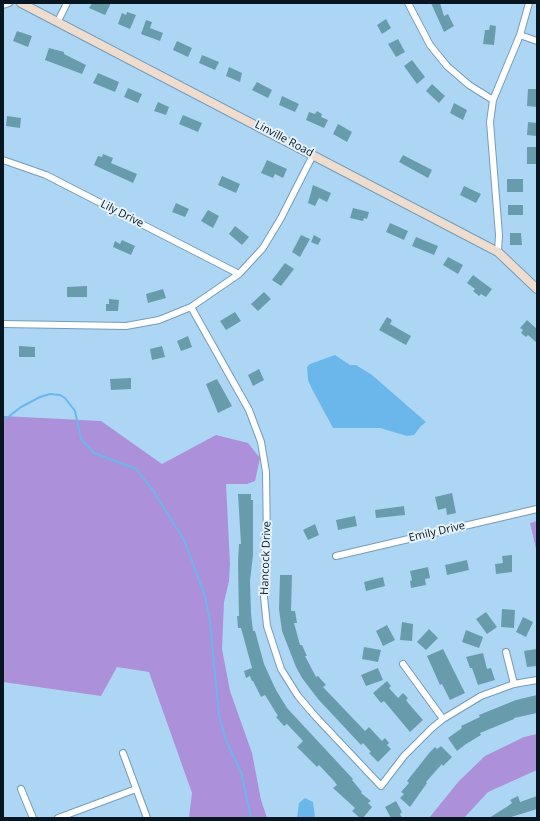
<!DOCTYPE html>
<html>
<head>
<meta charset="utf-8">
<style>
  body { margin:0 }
  #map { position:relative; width:540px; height:821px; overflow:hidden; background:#add6f5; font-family:"Open Sans",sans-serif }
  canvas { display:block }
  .frame { position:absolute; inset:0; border:4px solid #071621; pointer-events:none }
</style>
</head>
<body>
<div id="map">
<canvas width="540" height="821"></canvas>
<div class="frame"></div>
</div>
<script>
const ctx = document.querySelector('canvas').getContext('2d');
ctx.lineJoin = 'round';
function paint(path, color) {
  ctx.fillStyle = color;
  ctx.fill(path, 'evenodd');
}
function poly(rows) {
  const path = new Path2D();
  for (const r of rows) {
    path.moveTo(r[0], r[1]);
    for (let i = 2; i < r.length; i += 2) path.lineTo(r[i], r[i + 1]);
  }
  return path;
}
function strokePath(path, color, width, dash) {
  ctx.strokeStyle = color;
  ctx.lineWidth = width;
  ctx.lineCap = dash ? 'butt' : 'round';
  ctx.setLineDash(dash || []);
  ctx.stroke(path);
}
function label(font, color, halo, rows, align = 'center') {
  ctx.font = font + ' "Open Sans",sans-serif';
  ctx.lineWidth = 4;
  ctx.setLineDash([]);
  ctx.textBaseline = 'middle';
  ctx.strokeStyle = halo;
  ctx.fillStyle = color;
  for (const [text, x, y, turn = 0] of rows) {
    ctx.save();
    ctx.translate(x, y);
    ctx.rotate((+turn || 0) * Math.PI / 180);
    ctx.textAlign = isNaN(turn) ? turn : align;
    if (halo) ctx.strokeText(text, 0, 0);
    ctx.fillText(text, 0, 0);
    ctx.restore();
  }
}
const green = poly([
  [537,521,537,553,530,523]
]);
const forest = poly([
  [3,416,101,421,162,464,216,435,248,443,260,458,255,481,247,484,226,484,230,564,229,581,224,602,222,649,230,691,252,753,261,800,267,818,189,818,192,793,149,672,117,667,101,696,3,682],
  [537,734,537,770,488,792,464,818,429,818,459,781,485,756,524,737]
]);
const water = poly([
  [335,355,350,365,356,365,372,375,426,422,421,426,414,435,407,436,380,428,333,428,312,389,308,380,307,367,310,364],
  [305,798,313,802,315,818,297,818,299,803]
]);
const stream = poly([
  [3,421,21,407,40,397,50,394,60,395,65,398,75,411,81,439,94,453,136,469,152,489,184,540,205,596,210,621,219,716,225,738,241,772,251,818]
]);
const building = poly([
  [92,3,111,3,105,15,89,8],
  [431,3,440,3,444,16,448,14,454,26,444,32],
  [127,12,136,15,130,29,118,24,122,13,126,15],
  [386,19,391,28,382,34,377,25],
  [146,20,152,22,150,28,163,33,160,41,141,34],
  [490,25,496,26,494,45,483,44,485,30,489,30],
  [17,31,32,36,28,47,13,41],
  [398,39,405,52,396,57,388,44],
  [177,41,192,48,188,57,173,50],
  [49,48,64,52,64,54,86,65,82,74,45,60],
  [202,55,219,62,215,70,199,63],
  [412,60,425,77,417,84,404,66],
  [229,67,242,73,240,82,226,76],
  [98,73,119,82,115,92,93,83],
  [257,82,272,90,268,98,252,90],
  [432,84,445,96,439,103,426,91],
  [128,88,142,94,138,103,124,97],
  [528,89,537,89,537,107,527,106],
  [282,96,299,104,295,112,279,105],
  [158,102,169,107,166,115,154,111],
  [454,103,467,110,463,120,450,113],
  [317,111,322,114,321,117,328,120,324,128,306,120,309,112,315,114],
  [183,115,202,123,198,132,179,124],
  [7,116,21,118,20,128,6,126],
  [528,122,537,123,537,136,527,135],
  [338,124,352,132,347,142,333,134],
  [527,147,537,147,537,164,527,164],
  [103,154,113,158,111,163,137,174,133,183,94,165,98,156,102,157],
  [403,155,432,170,428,178,399,162],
  [267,160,287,169,283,178,275,174,273,178,261,173],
  [222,176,240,184,236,193,218,185],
  [507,179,523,179,523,192,507,192],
  [313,185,331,193,327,202,319,198,315,206,308,203],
  [464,186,481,194,476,203,460,195],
  [176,203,189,209,185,217,172,212],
  [508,205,523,205,523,215,508,215],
  [353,208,369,212,367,219,364,218,363,221,350,218],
  [208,210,219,216,213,228,201,221],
  [390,223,408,231,404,240,386,232],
  [235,226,249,237,242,245,229,234],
  [510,233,521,233,522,245,510,245],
  [301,235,310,239,300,257,292,252],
  [314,235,321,239,318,245,311,242],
  [416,237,438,246,434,255,412,246],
  [122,240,135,246,131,255,113,247,115,241,120,244],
  [448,257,463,265,458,274,443,265],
  [285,263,294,269,281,286,272,280],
  [473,275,492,289,486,297,481,294,479,296,473,291,475,289,467,283],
  [87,286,87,297,67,297,67,287],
  [163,289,166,298,148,303,146,294],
  [264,292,271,299,258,311,251,304],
  [109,299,119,300,118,311,106,311,106,304,109,304],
  [235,312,241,321,226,330,220,321],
  [387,317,392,320,390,324,411,336,406,345,379,330],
  [527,320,537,329,537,343,528,335,526,337,521,333,523,330,520,328],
  [188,336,192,347,181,351,177,341],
  [19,346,35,347,35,357,19,357],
  [162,346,165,357,152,360,150,349],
  [259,369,264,380,253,386,248,375],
  [131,378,131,389,111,390,110,379],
  [217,379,232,406,218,413,206,384],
  [452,493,456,513,447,515,446,508,438,510,435,497],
  [238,494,251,494,251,500,253,500,253,555,250,581,251,613,253,631,255,631,264,664,276,690,287,708,353,779,352,780,362,792,361,793,371,801,368,803,372,807,363,818,360,818,352,811,355,808,333,788,337,785,334,781,319,765,317,767,297,747,303,741,287,724,284,726,276,717,278,716,265,695,261,697,253,681,252,681,250,676,246,678,244,671,252,668,241,628,238,628,237,616,239,616,238,562,239,544,241,544],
  [404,506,405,515,376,518,375,510],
  [355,516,357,526,338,530,336,520],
  [315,524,319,535,308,540,303,530],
  [512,555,512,572,496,574,495,564,503,563,502,556],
  [467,560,469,570,447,575,445,565],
  [428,567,430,578,425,579,426,585,411,588,410,581,412,580,410,571],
  [280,575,292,575,291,611,295,611,297,623,294,623,300,645,302,645,307,656,305,656,316,677,318,676,326,685,323,687,365,731,369,727,382,741,385,738,389,743,387,745,391,749,378,762,369,753,371,752,363,743,361,745,318,699,302,678,296,667,282,631,279,609],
  [383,577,385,586,366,591,364,582],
  [502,609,515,610,514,628,501,627],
  [486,612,497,627,487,634,476,619],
  [523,617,533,622,526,637,516,632],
  [402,622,413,624,412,641,400,640],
  [387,625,395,640,383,646,376,631],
  [429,629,438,638,426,650,417,642],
  [466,630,483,637,479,648,462,642],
  [364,647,381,650,378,662,362,659],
  [443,649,465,693,450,700,442,684,440,685,427,656],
  [536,649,537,666,527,667,524,651],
  [483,653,487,669,491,668,495,680,478,685,472,668,470,668,466,657],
  [378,668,383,680,366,686,361,675],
  [387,681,391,686,389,688,398,698,403,693,408,698,406,700,409,704,423,720,410,732,384,701,381,703,373,693],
  [537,695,537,713,514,718,514,719,480,733,481,735,466,744,457,751,448,738,462,728,461,726,480,717,479,715,516,700],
  [441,746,452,757,443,766,442,764,426,782,427,783,410,807,400,798,404,794,401,792,409,783,407,781,430,752,435,747,437,749],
  [518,796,520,802,537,796,537,809,508,818,489,818,508,806,512,803,510,800],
  [396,801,402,812,400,814,402,818,391,818,385,807]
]);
const minor = poly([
  [408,3,430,45,447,66,469,85,493,100],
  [3,5,9,3],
  [58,21,67,3],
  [520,35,537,41],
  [3,160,46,175,239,274],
  [498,252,499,235,490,122,493,100,520,35,529,3],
  [191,307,249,410,261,442,266,472,267,543,264,597,267,626,281,669,298,696,315,716,381,786,404,756,432,728,443,719,481,696,514,684,537,680],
  [3,324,126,326,159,320,191,307,239,274,263,248,281,218,313,155],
  [336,556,537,509],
  [506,652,514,684],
  [403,664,443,719],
  [123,753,147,818],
  [21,789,33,818],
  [58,818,136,789]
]);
const secondary = poly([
  [21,3,498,252,537,289]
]);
const streetNames = [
  ["Linville Road",284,139,28],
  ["Lily Drive",122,214,27],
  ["Emily Drive",437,532,-13],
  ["Hancock Drive",266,558,-88]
];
paint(green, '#ad92da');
paint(forest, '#ac90d9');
paint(water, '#6bb7ec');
strokePath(stream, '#6bb7ec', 2);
paint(building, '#689cad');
strokePath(minor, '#759cb9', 8);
strokePath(secondary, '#759cb9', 10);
strokePath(minor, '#fff', 6);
strokePath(secondary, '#eeddce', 8);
label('11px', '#071621', '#e7f3fc', streetNames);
</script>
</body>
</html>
